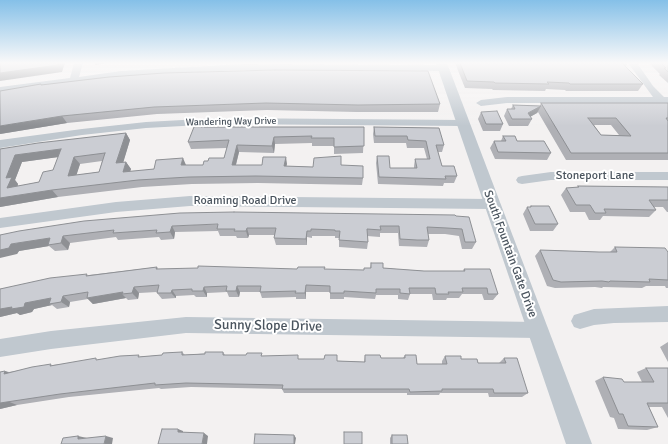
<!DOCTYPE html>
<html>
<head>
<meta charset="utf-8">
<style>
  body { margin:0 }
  canvas { display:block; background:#f3f1f1 }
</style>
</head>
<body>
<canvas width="668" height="444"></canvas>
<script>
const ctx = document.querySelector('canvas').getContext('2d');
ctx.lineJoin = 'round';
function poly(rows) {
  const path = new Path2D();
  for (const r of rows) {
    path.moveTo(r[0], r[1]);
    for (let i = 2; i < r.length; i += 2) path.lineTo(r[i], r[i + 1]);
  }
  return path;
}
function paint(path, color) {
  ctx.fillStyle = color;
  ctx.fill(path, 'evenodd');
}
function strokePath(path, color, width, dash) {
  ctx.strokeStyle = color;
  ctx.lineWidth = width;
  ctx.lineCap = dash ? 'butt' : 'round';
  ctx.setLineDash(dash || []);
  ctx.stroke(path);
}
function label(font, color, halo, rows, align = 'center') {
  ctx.font = font + ' Signika,sans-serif';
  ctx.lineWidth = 4;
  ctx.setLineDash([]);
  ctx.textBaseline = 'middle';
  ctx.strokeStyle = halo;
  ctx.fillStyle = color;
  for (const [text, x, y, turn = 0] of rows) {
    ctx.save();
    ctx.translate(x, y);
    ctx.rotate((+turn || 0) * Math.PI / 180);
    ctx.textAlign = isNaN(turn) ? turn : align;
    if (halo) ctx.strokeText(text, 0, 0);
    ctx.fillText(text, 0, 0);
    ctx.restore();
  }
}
const minor = poly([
  [74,63,83,63,79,77,121,71,242,64,443,65,448,68,443,71,242,70,199,72,121,77,0,93,0,87,70,78,74,63],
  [628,63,637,63,653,86,664,97,668,97,668,103,507,103,481,106,476,103,481,100,507,97,653,97,628,63],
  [219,118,463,120,468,123,463,126,219,124,146,128,82,135,0,148,0,140,82,129,146,122,219,118],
  [551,172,668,172,668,180,551,180,522,184,518,183,516,180,518,177,522,176,551,172],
  [190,196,491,199,496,200,498,204,496,208,491,209,190,206,116,212,0,228,0,218,116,202,190,196],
  [668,306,668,322,614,323,594,325,580,329,574,327,571,321,574,315,594,309,668,306],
  [186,317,538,322,544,324,547,330,544,336,538,338,186,333,51,349,0,357,0,339,51,331,186,317]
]);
const tertiary = poly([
  [436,63,447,63,592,444,566,444,436,63]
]);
const wall = poly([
  [455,63,628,63,625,67,643,84,638,91,566,91,565,90,546,89,545,91,493,90,492,89,465,88],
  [649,63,668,63,668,83,659,75,660,74],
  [42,85,440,104,438,112,357,112,267,110,157,114,67,123,0,134],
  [541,103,668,103,668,160,566,160,538,112,537,113,530,117,532,119,528,126,509,126,504,116,507,109,511,109,513,105,540,106],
  [594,125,611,125,619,135,601,135],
  [481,112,503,124,500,131,483,131,478,119],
  [364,127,363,153,334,154,334,146,312,146,312,143,275,144,274,153,239,152,236,165,262,165,286,157,286,166,313,167,341,165,363,178,362,185,258,183,192,184,142,187,58,197,0,207,0,149,126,133,130,140,123,162,126,162,131,169,130,172,186,165,203,165,208,161,224,158,227,148,191,149,188,142],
  [58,157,53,170,39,182,18,186,18,184,15,180,22,162],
  [102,161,99,172,76,175,80,164],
  [374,127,444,145,442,152,438,152,442,166,457,176,454,183,444,183,443,186,378,184,376,163,377,156,390,168,414,168,414,166,415,159,427,159,424,148,407,148,406,143,374,143,373,134],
  [503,136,517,141,551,153,547,160,495,159,490,148,494,141,501,141],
  [578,186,668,187,668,212,667,212,663,207,654,207,656,210,649,217,603,216,600,220,589,220,585,212,570,212,561,195,566,188,577,187],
  [531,206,558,224,553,231,530,231,523,214,527,207,530,207],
  [456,216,476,242,472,249,462,249,459,236,445,234,428,234,429,240,427,247,399,246,398,233,380,233,380,237,367,236,368,242,367,249,339,247,339,238,335,238,335,236,312,236,312,238,307,237,307,245,276,245,274,238,275,235,249,235,248,238,237,238,236,236,220,236,218,231,175,232,174,239,161,240,159,237,118,240,116,237,70,243,68,250,55,251,49,246,19,251,17,254,19,231],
  [615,247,668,252,668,288,666,288,665,286,646,286,642,288,603,287,602,288,595,287,555,288,547,286,535,256,540,250,599,252,610,252],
  [371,263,383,268,424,271,463,271,464,269,498,294,493,300,484,300,482,294,462,294,459,298,447,298,446,300,433,300,432,294,410,294,408,300,398,299,398,295,376,295,375,299,344,297,344,299,330,299,330,292,306,292,306,299,296,299,296,297,262,298,260,292,240,292,239,297,229,297,227,292,207,293,207,297,196,297,194,295,176,296,176,298,162,299,157,293,157,292,139,293,138,299,128,300,126,298,93,304,88,299,70,302,69,307,57,309,52,305,34,309,32,312,20,315,17,313,0,317,0,289,89,275,157,267,158,269,364,270,370,268],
  [668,342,668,362,660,347],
  [182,352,185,355,223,352,225,355,263,356,299,359,364,362,365,355,381,358,403,358,405,355,417,364,442,364,442,361,445,356,478,363,499,363,504,358,528,393,522,397,489,397,488,393,440,393,439,395,407,395,407,393,284,393,282,389,191,387,161,389,159,388,69,397,17,405,0,409,5,371,9,372,53,365,99,360,162,355],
  [646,368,668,368,668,418,662,407,649,407,658,427,647,430,618,429,614,418,610,417,595,381,603,377,624,382,642,382,637,372],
  [392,435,408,444,390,444,390,438]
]);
const shadedWall = poly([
  [58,63,65,63,62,72,0,81,0,73],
  [94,63,109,63,95,65],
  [541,106,537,113,526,119,528,113],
  [62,116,67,123,0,134,0,126],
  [126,133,130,140,121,170,116,163],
  [274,137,275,144,274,153,272,146],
  [237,145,239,152,234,172,232,165],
  [61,149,66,156,22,162,15,180,18,184,14,195,7,188,6,178,15,155],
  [74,157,80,164,74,183,68,176],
  [286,157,287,164,285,173,284,166],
  [183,158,186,165,181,165],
  [126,162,131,169,127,179,123,172],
  [52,190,58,197,0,207,0,198],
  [172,226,175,232,174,239,170,232],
  [247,228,249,235,248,238,246,231],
  [307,231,307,245,306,239],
  [63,236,70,243,68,250,61,243],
  [50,238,48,245,49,246,19,251,17,254,0,258,0,250,11,244],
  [306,285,306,299,305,293],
  [237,286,240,292,239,297,236,291],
  [134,287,139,293,138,299,132,293],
  [204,287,207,293,207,297,203,291],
  [172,290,176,296,176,298,171,293],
  [123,292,122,294,126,298,93,304,87,298],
  [63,296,70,302,69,307,61,302],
  [51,298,49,304,52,305,34,309,32,312,20,315,17,313,0,317,0,309,25,303],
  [5,371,15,375,4,374],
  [7,401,17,405,0,409,0,403],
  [178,429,183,431,183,435,178,432],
  [204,433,208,436,207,444,202,444],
  [294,435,296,438,295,444,294,444],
  [78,436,87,438,78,439],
  [106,436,113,438,112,444,104,444]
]);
const building = poly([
  [0,63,58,63,58,65,0,73,0,63],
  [460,63,622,63,643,84,570,84,569,83,547,82,549,84,495,83,494,82,467,81,460,63],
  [661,63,668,63,668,72,664,68,666,68,661,63],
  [275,70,428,71,440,104,358,105,266,103,154,107,62,116,0,126,0,91,41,84,41,85,109,77,164,73,275,70],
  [541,103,668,103,668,118,666,118,668,121,668,153,571,153,541,103],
  [588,118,616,118,631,136,601,135,588,118],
  [513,105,541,106,528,113,532,119,512,119,507,109,515,109,513,105],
  [497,111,503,124,486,124,481,112,497,111],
  [194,127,364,127,364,146,334,147,334,138,311,138,312,136,274,137,272,146,237,145,232,165,262,165,263,157,286,157,284,166,313,167,314,158,341,156,341,165,363,166,363,178,256,176,189,177,138,180,52,190,0,198,0,149,38,143,126,133,116,163,126,162,123,172,154,169,156,160,183,158,181,165,203,165,204,161,208,161,209,158,224,158,229,140,188,142,194,127],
  [61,149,53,170,43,172,39,182,7,188,12,177,6,178,15,155,61,149],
  [105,153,99,172,68,176,74,157,105,153],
  [374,127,439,128,444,145,436,145,442,166,454,166,457,176,445,176,446,179,379,177,377,156,389,156,390,168,417,168,415,159,430,159,426,141,408,140,407,136,375,136,374,127],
  [503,136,515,136,517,141,544,141,551,153,498,152,494,141,506,141,503,136],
  [578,186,668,187,668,200,649,200,656,210,604,209,606,213,595,213,590,205,576,205,566,188,579,187,578,186],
  [531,206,549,206,558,224,535,224,527,207,531,207,531,206],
  [234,212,455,215,456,216,469,217,476,242,465,242,462,229,447,228,427,227,429,240,417,240,400,239,399,226,380,226,381,230,367,229,368,242,339,240,340,231,335,231,335,230,311,229,311,231,307,231,306,239,274,238,276,228,247,228,246,231,234,231,235,229,217,229,218,224,172,226,170,232,156,233,157,230,113,233,114,230,63,236,61,243,48,245,50,238,11,244,9,248,0,250,0,235,19,231,84,221,180,213,234,212],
  [615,247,665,248,668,252,668,280,649,279,650,282,610,281,609,282,602,281,561,282,553,280,540,250,599,252,617,252,615,247],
  [371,263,383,263,383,268,424,271,465,271,464,269,490,269,498,294,488,294,487,288,462,288,463,292,448,292,449,294,436,294,435,288,409,288,410,294,400,293,400,289,376,289,376,293,344,291,344,293,330,293,330,286,306,285,305,293,295,293,296,291,260,292,261,286,237,286,236,291,226,291,227,286,204,287,203,291,192,291,192,289,172,290,171,293,157,293,159,285,134,287,132,293,122,294,123,292,87,298,88,292,63,296,61,302,49,304,51,298,25,303,24,307,11,309,12,307,0,309,0,289,50,278,87,274,86,276,157,267,156,269,198,268,198,266,297,269,298,267,325,267,324,269,364,270,364,268,371,268,371,263],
  [182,352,182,355,205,354,205,352,223,352,223,355,246,355,247,353,262,353,261,356,298,355,298,359,324,359,325,355,337,355,337,361,365,362,365,355,380,355,381,358,405,358,405,355,416,355,417,364,447,364,445,356,461,356,461,359,477,359,478,363,506,363,504,358,517,358,528,393,494,393,493,389,442,389,442,391,410,392,409,389,282,389,283,385,186,383,155,385,155,383,60,394,0,403,0,372,5,371,4,374,32,367,51,364,50,366,96,358,96,360,120,356,139,355,138,357,162,355,163,353,182,352],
  [646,368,668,368,668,403,647,403,658,427,628,426,623,414,619,414,603,377,622,379,624,382,654,382,646,368],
  [162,429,178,429,178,432,204,433,202,444,158,444,162,429],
  [344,432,362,432,362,444,344,444,344,432],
  [255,434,294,435,294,444,254,444,255,434],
  [392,435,407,435,408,444,392,444,392,435],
  [78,436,78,439,106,436,104,444,61,444,63,438,78,436]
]);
const farStreetnames = [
  ["Wandering Way Drive",231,122,-1]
];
const streetNames = [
  ["Stoneport Lane",595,176],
  ["Roaming Road Drive",245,201],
  ["South Fountain Gate Drive",510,254,70]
];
const nearStreetnames = [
  ["Sunny Slope Drive",268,326,1]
];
paint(minor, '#c0c8cf');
paint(tertiary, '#c0c8cf');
paint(wall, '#afb0b5');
paint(shadedWall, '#8e9094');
paint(building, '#cbcdd3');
strokePath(building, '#8e9094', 1);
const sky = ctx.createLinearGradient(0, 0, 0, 126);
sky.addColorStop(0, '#85c0e8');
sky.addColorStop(0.5, '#faf9f9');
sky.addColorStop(1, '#faf9f900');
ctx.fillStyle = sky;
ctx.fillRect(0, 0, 668, 126);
label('10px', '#4a545e', '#fff', farStreetnames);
label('12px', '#4a545e', '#fff', streetNames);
label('14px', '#4a545e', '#fff', nearStreetnames);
</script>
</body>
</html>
